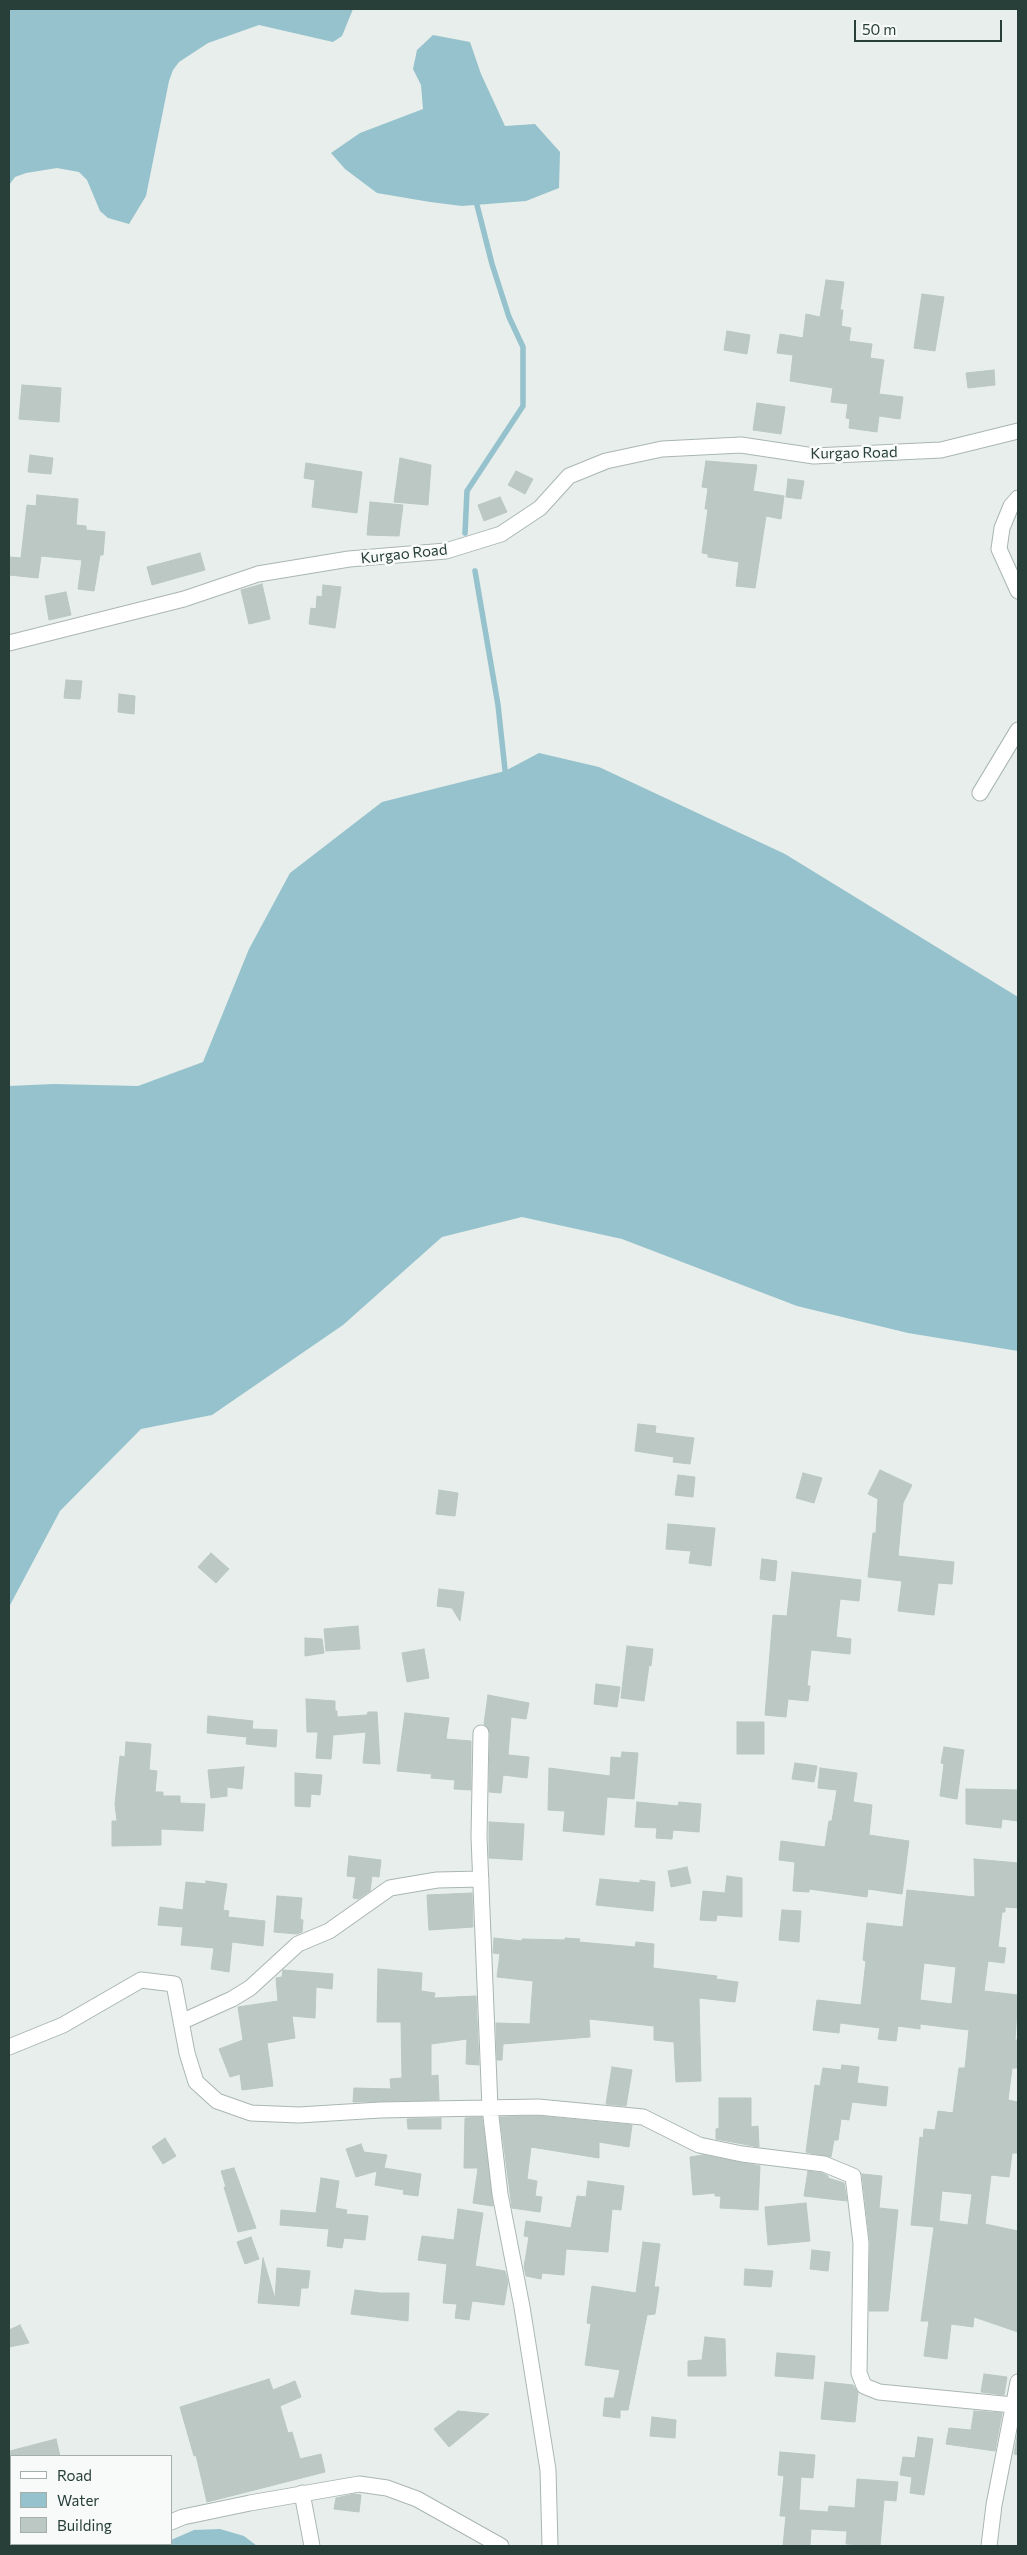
<!DOCTYPE html>
<html>
<head>
<meta charset="utf-8">
<style>
  body { margin:0 }
  #map { position:relative; width:1027px; height:2555px; overflow:hidden; background:#e7eeeb; font-family:Commissioner,sans-serif }
  canvas { display:block }
  .frame { position:absolute; inset:0; border:10px solid #273e39; pointer-events:none }
  .legend { position:absolute; left:10px; top:2455px; width:162px; height:90px; box-sizing:border-box; background:#f7faf9; border:1px solid #a4afac; margin:0; padding:6px 9px; list-style:none; font-size:15px; color:#273e39 }
  .legend li { display:flex; align-items:center; gap:10px; height:25px }
  .legend b { width:25px; border:1px solid #a4afac }
  .scale { position:absolute; left:854px; top:20px; width:148px; height:22px; box-sizing:border-box; border:2px solid #273e39; border-top:0; padding-left:6px; font-size:15px; line-height:18px; white-space:nowrap; color:#273e39; -webkit-text-stroke:4px #f7faf9; paint-order:stroke }
</style>
</head>
<body>
<div id="map">
<canvas width="1027" height="2555"></canvas>
<div class="frame"></div>
<ul class="legend">
<li><b style="height:6px;background:#fff"></b>Road</li>
<li><b style="height:14px;background:#95c2cc"></b>Water</li>
<li><b style="height:14px;background:#bcc8c4"></b>Building</li>
</ul>
<div class="scale">50 m</div>
</div>
<script>
const ctx = document.querySelector('canvas').getContext('2d');
ctx.lineJoin = 'round';
function paint(path, color) {
  ctx.fillStyle = color;
  ctx.fill(path, 'evenodd');
}
function poly(rows) {
  const path = new Path2D();
  for (const r of rows) {
    path.moveTo(r[0], r[1]);
    for (let i = 2; i < r.length; i += 2) path.lineTo(r[i], r[i + 1]);
  }
  return path;
}
function strokePath(path, color, width, dash) {
  ctx.strokeStyle = color;
  ctx.lineWidth = width;
  ctx.lineCap = dash ? 'butt' : 'round';
  ctx.setLineDash(dash || []);
  ctx.stroke(path);
}
function label(font, color, halo, rows, align = 'center') {
  ctx.font = font + ' Commissioner,sans-serif';
  ctx.lineWidth = 5;
  ctx.setLineDash([]);
  ctx.textBaseline = 'middle';
  ctx.strokeStyle = halo;
  ctx.fillStyle = color;
  for (const [text, x, y, turn = 0] of rows) {
    ctx.save();
    ctx.translate(x, y);
    ctx.rotate((+turn || 0) * Math.PI / 180);
    ctx.textAlign = isNaN(turn) ? turn : align;
    if (halo) ctx.strokeText(text, 0, 0);
    ctx.fillText(text, 0, 0);
    ctx.restore();
  }
}
const water = poly([
  [9,9,353,9,342,36,333,42,259,25,208,43,179,62,173,70,169,81,146,196,129,224,108,218,100,211,87,180,79,172,57,168,26,173,15,177,9,185],
  [433,35,470,42,481,74,505,126,535,124,560,152,559,188,526,201,462,206,430,202,377,193,345,169,331,153,360,133,423,109,421,85,413,69,417,50],
  [539,753,599,767,785,854,1018,997,1018,1351,908,1333,797,1306,622,1239,522,1217,442,1237,343,1325,212,1415,141,1429,60,1511,9,1607,9,1086,54,1084,138,1086,203,1062,249,949,290,873,382,802,505,771],
  [220,2529,244,2536,257,2546,161,2546,171,2544,171,2540,194,2530]
]);
const stream = poly([
  [465,533,467,491,523,406,523,347,509,317,492,264,477,205],
  [475,571,498,705,506,779]
]);
const building = poly([
  [826,280,844,282,840,310,843,310,841,326,851,328,849,341,872,344,870,358,884,360,879,394,903,397,900,419,879,416,877,432,849,428,850,419,846,418,848,404,831,402,833,388,790,381,793,355,777,353,780,334,803,338,806,314,820,317,826,280],
  [922,294,944,297,935,351,914,348,922,294],
  [727,331,750,335,747,354,724,350,727,331],
  [994,370,995,385,968,388,966,373,994,370],
  [22,385,61,388,59,422,19,419,22,385],
  [757,403,785,407,781,434,753,430,757,403],
  [30,455,53,458,51,474,28,472,30,455],
  [400,458,431,465,428,505,394,502,400,458],
  [706,461,757,465,753,491,784,496,781,519,766,516,755,588,736,586,739,562,708,557,708,554,702,553,708,509,705,509,708,488,702,487,706,461],
  [306,463,362,472,357,513,312,507,315,480,304,478,306,463],
  [516,471,533,479,525,494,508,485,516,471],
  [788,479,804,481,801,499,786,497,788,479],
  [37,495,78,499,76,525,86,526,86,530,105,532,103,555,100,555,94,591,78,589,82,560,41,556,38,578,9,575,9,557,21,558,27,505,36,506,37,495],
  [500,497,507,512,484,521,478,505,500,497],
  [370,502,403,505,399,536,367,535,370,502],
  [200,553,205,570,152,585,147,567,200,553],
  [262,584,270,619,249,624,241,590,262,584],
  [323,585,341,587,335,628,309,624,311,608,316,609,317,596,322,597,323,585],
  [66,592,71,615,49,620,45,596,66,592],
  [66,680,82,681,80,699,64,698,66,680],
  [119,694,135,696,134,714,118,712,119,694],
  [638,1424,656,1426,655,1433,694,1438,690,1464,673,1462,674,1457,635,1451,638,1424],
  [880,1470,912,1485,903,1503,898,1556,954,1562,952,1584,938,1583,934,1615,898,1611,902,1581,868,1577,873,1533,876,1533,878,1499,868,1494,880,1470],
  [803,1473,822,1478,814,1503,796,1498,803,1473],
  [678,1475,695,1477,693,1497,675,1495,678,1475],
  [439,1490,458,1493,455,1516,436,1514,439,1490],
  [668,1524,715,1528,711,1566,689,1563,691,1551,666,1549,668,1524],
  [211,1553,229,1569,216,1583,198,1567,211,1553],
  [762,1559,777,1561,775,1581,760,1579,762,1559],
  [792,1572,861,1580,859,1601,840,1599,836,1637,851,1639,850,1654,811,1650,807,1686,810,1686,808,1701,788,1699,786,1717,765,1715,773,1615,787,1616,792,1572],
  [439,1589,464,1592,460,1621,452,1608,437,1606,439,1589],
  [358,1626,360,1649,326,1651,324,1629,358,1626],
  [305,1638,322,1639,324,1653,305,1656,305,1638],
  [627,1646,653,1649,651,1666,649,1665,644,1701,621,1698,627,1646],
  [424,1649,429,1678,407,1682,402,1653,424,1649],
  [596,1684,620,1687,617,1707,594,1704,596,1684],
  [488,1695,529,1703,526,1719,511,1717,508,1755,529,1757,527,1778,503,1775,501,1793,489,1792,490,1733,484,1724,488,1695],
  [306,1699,335,1701,335,1711,337,1711,337,1717,367,1715,368,1712,377,1712,380,1764,363,1763,366,1732,333,1735,331,1759,316,1758,318,1732,307,1732,306,1699],
  [405,1713,449,1718,446,1739,471,1741,471,1790,454,1789,455,1780,431,1778,432,1774,397,1771,405,1713],
  [208,1716,253,1721,252,1729,277,1730,276,1747,246,1744,247,1737,207,1733,208,1716],
  [737,1722,764,1722,764,1754,737,1754,737,1722],
  [126,1742,151,1744,149,1770,157,1771,155,1792,163,1792,163,1796,180,1796,180,1803,205,1804,203,1831,161,1829,161,1845,112,1846,112,1821,117,1821,115,1804,120,1756,125,1757,126,1742],
  [944,1747,964,1750,957,1799,940,1796,944,1764,941,1763,944,1747],
  [622,1752,638,1753,634,1799,607,1797,604,1835,563,1831,565,1811,548,1810,549,1768,610,1776,611,1757,621,1758,622,1752],
  [795,1763,817,1766,814,1782,792,1779,795,1763],
  [244,1767,242,1789,227,1787,227,1796,211,1798,208,1770,244,1767],
  [820,1768,857,1773,853,1802,872,1805,869,1835,909,1841,902,1894,868,1889,867,1897,809,1889,809,1892,793,1891,795,1862,779,1860,781,1841,825,1847,829,1821,832,1821,837,1790,818,1788,820,1768],
  [295,1773,322,1775,320,1795,311,1794,310,1807,295,1806,295,1773],
  [966,1789,1018,1790,1018,1821,1002,1819,1001,1828,966,1824,966,1789],
  [637,1802,678,1806,679,1802,701,1804,699,1832,673,1830,672,1839,656,1838,657,1828,635,1827,637,1802],
  [489,1822,524,1824,522,1860,489,1858,489,1822],
  [349,1856,381,1860,379,1877,372,1876,370,1891,358,1899,353,1898,356,1877,347,1876,349,1856],
  [974,1859,1018,1863,1018,1908,1005,1907,1005,1912,1002,1912,998,1947,1006,1948,1004,1963,988,1961,984,1991,1018,1995,1015,2040,1018,2040,1018,2068,1012,2068,1008,2100,1018,2102,1018,2153,1012,2153,1009,2177,991,2175,985,2224,1018,2231,1018,2332,974,2317,973,2327,951,2324,947,2359,924,2356,929,2321,921,2321,934,2227,911,2225,920,2137,923,2138,924,2129,935,2130,938,2111,953,2113,959,2068,965,2068,969,2030,920,2024,920,2029,898,2026,896,2041,878,2039,880,2028,840,2023,839,2033,813,2030,817,2000,861,2005,866,1961,863,1960,867,1923,903,1927,907,1890,975,1897,974,1859],
  [924,1963,956,1967,952,2004,920,2000,924,1963],
  [942,2191,972,2194,968,2225,939,2221,942,2191],
  [687,1867,691,1883,671,1887,668,1871,687,1867],
  [727,1876,742,1878,742,1917,717,1915,716,1921,700,1920,703,1891,725,1893,727,1876],
  [600,1879,640,1883,640,1880,655,1882,653,1911,596,1905,600,1879],
  [206,1881,227,1884,223,1910,229,1911,228,1917,265,1921,263,1946,232,1942,229,1972,211,1969,214,1948,181,1945,183,1927,158,1925,160,1907,183,1910,186,1882,206,1884,206,1881],
  [472,1893,473,1927,429,1930,427,1895,472,1893],
  [277,1896,302,1898,300,1919,303,1920,302,1932,297,1934,274,1932,277,1896],
  [782,1910,801,1911,799,1942,779,1940,782,1910],
  [494,1938,522,1941,522,1939,565,1940,565,1938,580,1939,579,1942,635,1947,636,1942,654,1944,653,1968,717,1976,716,1979,738,1982,735,2002,699,1998,701,2081,676,2082,674,2042,654,2040,654,2026,589,2019,590,2037,503,2044,502,2060,497,2060,496,2023,530,2024,533,1981,497,1977,500,1954,493,1953,494,1938],
  [378,1969,422,1973,421,1991,435,1993,434,1998,476,1996,479,2065,466,2064,467,2039,431,2044,431,2076,438,2075,439,2100,353,2102,354,2088,391,2089,390,2079,402,2078,401,2022,377,2022,378,1969],
  [283,1970,333,1974,332,1989,316,1987,315,2018,292,2016,295,2038,267,2043,273,2086,242,2090,240,2074,230,2077,219,2049,243,2040,238,2007,278,2001,276,1978,282,1977,283,1970],
  [842,2065,859,2067,857,2083,888,2087,886,2106,852,2102,849,2120,841,2119,838,2140,834,2140,831,2157,806,2152,815,2085,820,2086,823,2068,841,2070,842,2065],
  [612,2067,632,2070,626,2106,606,2104,612,2067],
  [719,2098,751,2098,751,2127,758,2126,759,2147,716,2139,716,2129,719,2128,719,2098],
  [538,2116,632,2125,629,2147,599,2142,599,2158,531,2147,527,2179,537,2181,535,2196,542,2197,540,2212,512,2208,500,2117,538,2116],
  [482,2117,493,2206,492,2206,473,2203,478,2168,464,2168,465,2118,482,2117],
  [441,2118,441,2129,408,2129,407,2119,441,2118],
  [165,2138,176,2156,163,2164,152,2147,165,2138],
  [361,2144,364,2152,387,2155,384,2168,421,2174,418,2196,403,2194,404,2190,375,2185,377,2171,356,2177,346,2149,361,2144],
  [703,2155,760,2166,758,2210,720,2208,721,2196,715,2196,715,2193,693,2195,690,2157,703,2155],
  [234,2168,256,2228,238,2232,224,2187,226,2187,221,2171,234,2168],
  [808,2171,822,2173,828,2176,828,2178,844,2183,847,2201,804,2196,808,2171],
  [862,2174,882,2176,879,2208,898,2210,888,2311,869,2311,870,2242,862,2174],
  [321,2178,339,2181,335,2208,347,2210,346,2214,368,2216,365,2240,344,2238,342,2248,327,2246,329,2229,280,2225,281,2210,316,2213,321,2178],
  [588,2181,624,2186,621,2210,612,2209,608,2252,566,2249,564,2275,542,2273,541,2279,526,2276,524,2267,529,2237,524,2236,526,2221,571,2228,577,2196,586,2197,588,2181],
  [806,2203,810,2241,768,2245,765,2207,806,2203],
  [458,2209,483,2213,475,2266,505,2271,508,2282,504,2305,472,2301,469,2320,455,2318,457,2304,443,2303,447,2264,418,2260,422,2236,454,2240,458,2209],
  [251,2237,259,2259,245,2264,237,2242,251,2237],
  [643,2242,660,2244,654,2287,659,2287,655,2314,647,2315,628,2410,620,2410,620,2418,603,2416,605,2398,614,2398,620,2370,585,2365,591,2324,587,2323,592,2286,636,2293,643,2242],
  [812,2250,830,2252,828,2271,810,2269,812,2250],
  [263,2258,275,2299,277,2268,310,2271,308,2288,301,2288,299,2306,258,2303,263,2258],
  [745,2269,773,2271,771,2287,744,2285,745,2269],
  [355,2290,380,2293,409,2293,408,2321,351,2314,355,2290],
  [20,2325,29,2343,9,2347,9,2330,20,2325],
  [705,2337,725,2339,726,2376,688,2376,688,2361,702,2360,705,2337],
  [777,2353,815,2356,813,2379,775,2376,777,2353],
  [984,2374,1007,2377,1004,2395,981,2392,984,2374],
  [269,2379,273,2390,295,2381,301,2397,280,2406,288,2433,292,2432,300,2459,321,2454,325,2472,207,2502,196,2455,194,2456,180,2407,269,2379],
  [825,2382,853,2385,858,2393,855,2422,821,2419,825,2382],
  [458,2411,489,2414,449,2447,434,2429,458,2411],
  [974,2411,1002,2413,995,2451,946,2444,949,2428,971,2430,974,2411],
  [652,2417,676,2420,675,2438,650,2436,652,2417],
  [1018,2431,1018,2455,1014,2454,1018,2431],
  [918,2437,933,2439,924,2495,910,2493,912,2477,900,2475,903,2457,915,2458,918,2437],
  [56,2439,60,2456,11,2456,10,2451,56,2439],
  [780,2452,815,2455,813,2478,801,2477,799,2510,828,2512,829,2506,855,2508,857,2479,898,2482,896,2501,884,2500,880,2546,846,2544,847,2531,811,2529,810,2546,783,2546,786,2516,780,2516,784,2476,778,2475,780,2452],
  [354,2494,361,2495,359,2512,334,2509,336,2498,354,2494]
]);
const minor = poly([
  [1018,498,1011,506,1002,528,999,549,1018,591],
  [9,643,184,599,258,574,349,559,446,551,501,534,540,508,569,476,606,461,662,449,741,445,814,456,941,450,1018,431],
  [980,793,1018,730],
  [481,1733,479,1837,490,2108,500,2194,522,2307,548,2470,550,2546],
  [181,2022,232,1999,250,1988,298,1944,329,1931,390,1888,437,1880,481,1879],
  [9,2047,63,2025,141,1980,174,1984,187,2053,196,2082,217,2101,251,2113,299,2115,380,2110,538,2107,643,2117,699,2145,742,2154,824,2164,853,2176,861,2243,859,2373,864,2386,879,2392,1013,2405],
  [302,2493,312,2546],
  [171,2522,183,2517,250,2503,359,2484,387,2488,417,2499,501,2546],
  [117,2546,122,2544],
  [989,2546,994,2505,1018,2382]
]);
const streetNames = [
  ["Kurgao Road",854,453,-1],
  ["Kurgao Road",404,554,-6]
];
paint(water, '#95c2cc');
strokePath(stream, '#95c2cc', 5.5);
paint(building, '#bcc8c4');
strokePath(building, '#bac7c2', 1);
strokePath(minor, '#aab6b2', 17);
strokePath(minor, '#fff', 15);
label('15px', '#273e39', '#f7faf9', streetNames);
</script>
</body>
</html>
